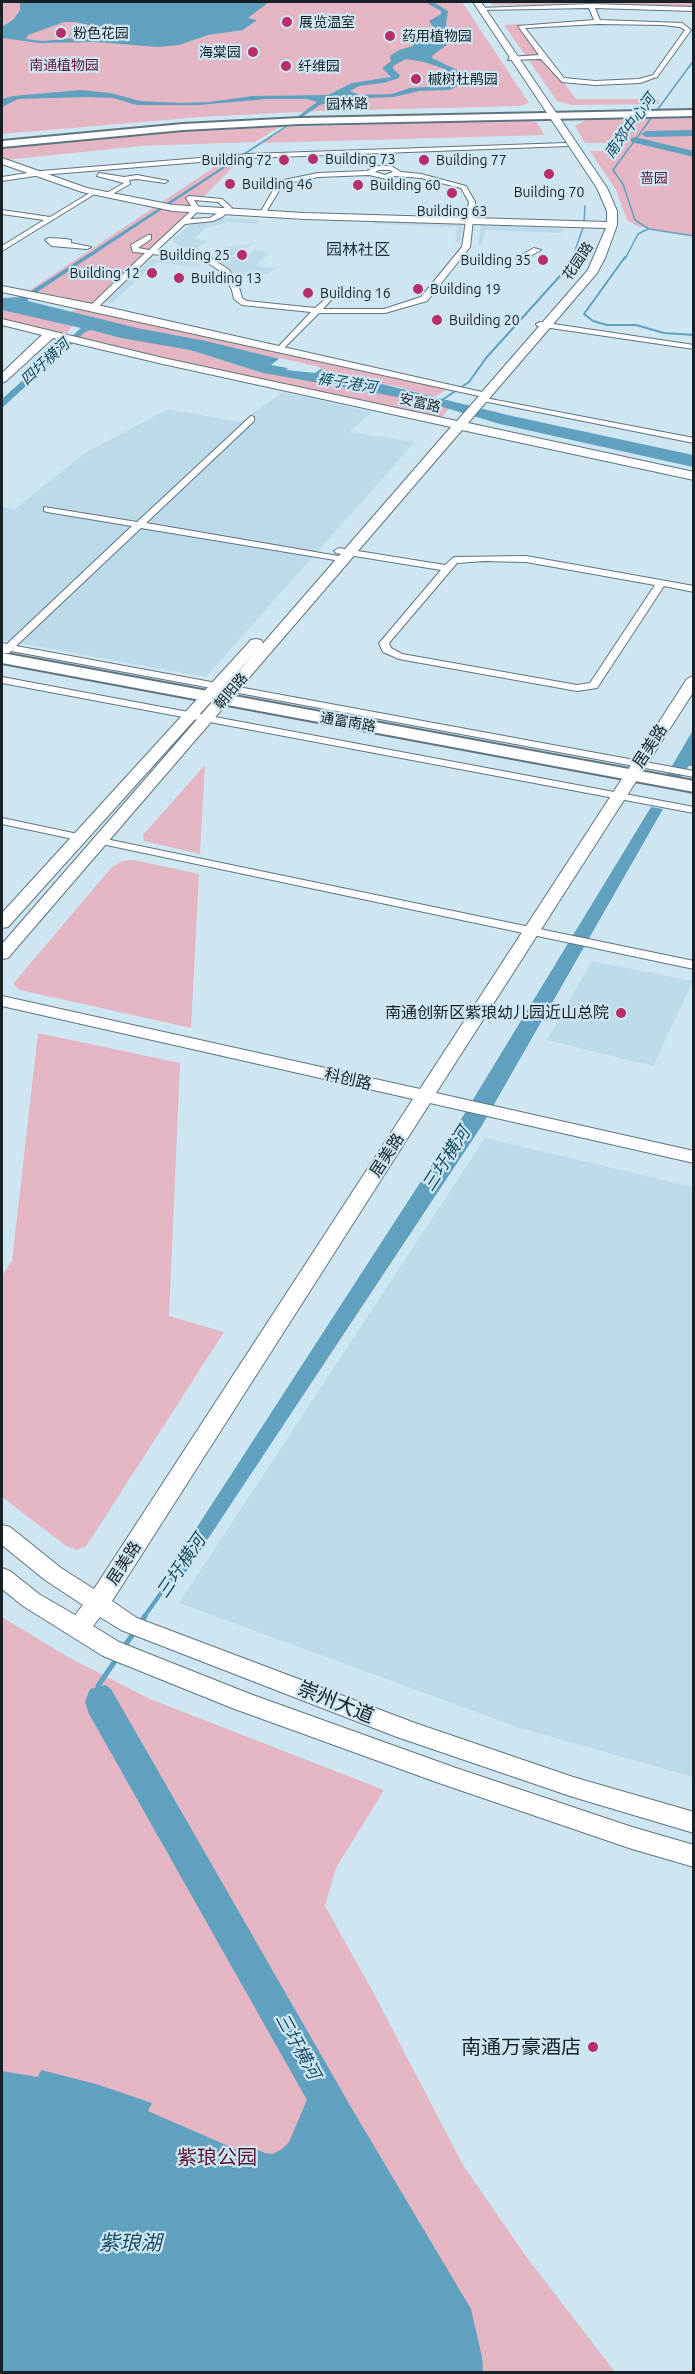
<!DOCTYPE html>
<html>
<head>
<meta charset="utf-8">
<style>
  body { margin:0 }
  #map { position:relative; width:695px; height:2374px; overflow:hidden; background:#cee6f2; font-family:Ubuntu,sans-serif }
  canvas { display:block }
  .frame { position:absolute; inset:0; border:3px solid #182125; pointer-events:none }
</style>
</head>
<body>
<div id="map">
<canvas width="695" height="2374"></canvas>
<div class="frame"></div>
</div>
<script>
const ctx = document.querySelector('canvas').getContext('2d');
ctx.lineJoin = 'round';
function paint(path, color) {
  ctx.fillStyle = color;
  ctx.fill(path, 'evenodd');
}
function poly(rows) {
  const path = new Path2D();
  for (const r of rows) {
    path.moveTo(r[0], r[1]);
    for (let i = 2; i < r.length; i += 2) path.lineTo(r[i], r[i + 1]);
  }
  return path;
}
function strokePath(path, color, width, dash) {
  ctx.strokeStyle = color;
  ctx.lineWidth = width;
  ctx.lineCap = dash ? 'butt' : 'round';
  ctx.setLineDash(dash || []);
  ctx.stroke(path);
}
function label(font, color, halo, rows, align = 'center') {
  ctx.font = font + ' Ubuntu,"Noto Sans SC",sans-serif';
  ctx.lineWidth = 4.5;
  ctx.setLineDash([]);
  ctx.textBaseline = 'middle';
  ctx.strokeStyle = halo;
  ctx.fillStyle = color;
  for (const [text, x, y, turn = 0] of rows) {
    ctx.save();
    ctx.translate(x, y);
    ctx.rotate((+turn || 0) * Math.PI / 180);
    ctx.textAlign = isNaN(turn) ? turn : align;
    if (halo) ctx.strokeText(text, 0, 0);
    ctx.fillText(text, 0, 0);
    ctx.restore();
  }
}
const built = poly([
  [224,218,259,220,258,224,229,222,206,228,194,239,207,241,197,248,181,247,172,240,192,224],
  [374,221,463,224,460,243,455,242,457,227,374,224],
  [481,225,547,228,563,229,562,233,485,230,482,245,478,245],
  [251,244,248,248,242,247,232,257,246,258,254,250,270,252,256,266,275,268,268,274,254,276,230,273,212,258,225,247],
  [152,259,201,263,197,267,157,262,112,303,104,302],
  [283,392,372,412,349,432,415,442,206,677,2,640,2,507,15,509,85,453,168,409,240,422],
  [592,961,693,981,653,1066,547,1040],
  [485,1138,693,1187,693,1777,520,1728,179,1603]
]);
const green = poly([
  [2,2,462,2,529,103,520,106,318,111,200,117,2,134],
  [489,2,693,2,694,9,605,4,492,5],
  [521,24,576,99,658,99,659,104,572,105,557,101,504,25],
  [693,118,693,236,637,226,627,220,616,190,590,151,612,151,608,143,585,143,575,126,587,119],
  [526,120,537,122,544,135,261,143,288,127],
  [280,127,255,142,141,146,5,160,2,157,2,149,140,134],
  [245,155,151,250,93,304,30,290,228,158],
  [81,306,447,389,435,397,394,386,315,373,69,313],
  [2,307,75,323,66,334,2,319],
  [88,326,190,350,263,373,382,393,450,408,439,420,165,359,76,337],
  [205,765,200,854,144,841,143,835],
  [134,860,199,874,191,1028,20,990,13,984,111,868,122,861],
  [38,1033,180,1063,169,1316,224,1332,89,1542,86,1546,77,1550,65,1545,2,1497,2,1275,12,1261],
  [2,1617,68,1657,150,1699,384,1790,336,1868,325,1906,372,1990,463,2165,525,2255,615,2372,2,2372]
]);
const water = poly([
  [20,2,269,2,248,18,257,20,243,30,208,35,179,45,158,47,96,42,39,43,2,38,2,27,14,19,20,10],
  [64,22,75,22,94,26,106,33,106,35,43,41,26,39,28,35],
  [425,2,433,2,448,11,444,37,447,45,433,55,432,58,463,73,467,79,461,85,449,90,419,91,394,97,342,99,320,105,28,298,28,301,137,328,206,341,512,416,693,455,693,467,500,424,426,402,263,373,190,350,121,338,91,330,85,332,2,408,2,399,81,328,2,310,2,298,22,297,284,127,317,102,307,99,267,99,199,105,137,105,113,98,86,97,18,99,2,107,2,99,13,96,81,90,110,93,140,101,180,103,209,102,252,96,328,95,352,83,391,77,382,68,391,61,390,56,399,50,413,46,416,36,432,31,434,28,429,21,441,14,441,11],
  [406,59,424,62,445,69,456,78,451,84,443,86,410,88,392,94,359,95,350,91,359,86,383,83,399,78,400,75,393,69,393,66],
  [693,730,693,766,672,766],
  [651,807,663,809,481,1127,186,1572,169,1582,169,1567,190,1538,460,1121],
  [105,1685,111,1689,355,2114,471,2309,482,2357,483,2372,2,2372,2,2071,38,2077,41,2070,96,2084,152,2103,148,2111,242,2152,246,2145,265,2153,273,2154,282,2149,289,2142,307,2100,89,1714,85,1702,90,1689]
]);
const pier = poly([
  [280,358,311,365,322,368,315,373,286,370,288,368,271,365]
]);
const streamFar3 = poly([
  [694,60,613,170,623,184,635,220,649,229,694,236],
  [584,222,585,206],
  [572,259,583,228],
  [625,259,638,234,648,229]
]);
const streamFar2 = poly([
  [625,257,584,314,593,321,607,325,636,325,664,333,694,335],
  [439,402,469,382,486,358,569,266,573,257]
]);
const streamFar1 = poly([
  [144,1617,171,1579]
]);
const stream = poly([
  [141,1622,145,1616],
  [124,1647,135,1631],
  [100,1689,98,1686,117,1658]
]);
const river = poly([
  [694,130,694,136,646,137,641,134,646,131,694,130],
  [635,137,694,151,694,157,631,142,631,138,635,137],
  [694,740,694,758,681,777,679,781,667,781,665,777,688,742,694,740]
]);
const street = poly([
  [591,4,694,7,694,11,595,8,600,20,682,23,691,30,657,77,640,83,595,85,562,82,541,59,508,60,510,57,539,55,518,26,594,20,589,8,481,10,478,8,591,4],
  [598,24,663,25,680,27,685,30,653,75,639,79,595,81,564,78,525,28,598,24],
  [566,143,568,146,249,158,41,175,2,181,2,177,41,171,249,154,566,143],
  [377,166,391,166,401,172,421,174,466,186,475,202,470,247,427,301,385,313,319,313,282,350,278,348,279,346,311,312,242,305,234,299,232,290,223,273,205,261,153,254,96,309,89,307,145,253,133,252,131,245,148,235,151,235,151,239,138,248,149,250,193,209,186,198,189,196,222,199,232,208,222,217,213,221,185,224,157,250,210,257,229,270,240,290,242,298,247,301,315,308,328,297,332,299,323,309,384,309,421,297,462,247,469,202,461,188,421,178,395,176,386,179,369,175,318,177,288,183,280,189,265,214,260,213,275,187,284,180,318,173,367,171,377,166],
  [378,170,390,170,393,172,385,175,375,172,378,170],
  [194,200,218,202,225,208,210,218,190,219,200,209,194,200],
  [99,173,124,177,137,175,168,181,165,183,137,179,129,180,130,184,107,197,105,194,124,183,97,176,99,173],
  [93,191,98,192,2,251,2,246,44,220,2,214,2,210,50,217,93,191],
  [49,238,66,239,71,240,71,243,91,247,87,249,52,246,45,240,49,238],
  [534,248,541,250,523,260,516,258,534,248],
  [540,322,694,345,694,349,537,326,536,324,540,322],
  [480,397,694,438,694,443,483,401,479,399,480,397],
  [251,416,254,417,254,421,146,523,344,557,347,558,347,562,141,528,16,646,694,771,694,777,11,651,9,653,2,653,2,643,7,644,132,526,47,512,44,511,44,507,137,522,251,416],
  [339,548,445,565,454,557,526,556,694,586,694,592,664,586,597,688,577,691,399,659,383,652,379,643,381,641,441,570,336,553,334,551,339,548],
  [484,561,526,562,655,585,590,683,577,685,402,654,391,648,389,643,457,563,484,561],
  [2,677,694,807,694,813,2,683,2,677],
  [2,818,78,834,84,837,78,840,2,824,2,818],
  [101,838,694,961,694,969,97,843,95,841,101,838]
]);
const secondary = poly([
  [473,2,481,2,607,188,617,211,617,225,605,258,597,273,468,423,694,472,694,480,462,430,8,958,2,959,2,944,451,427,163,364,53,338,6,381,2,383,2,373,42,335,2,325,2,319,163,358,457,421,479,396,2,292,2,286,93,304,482,392,588,270,606,228,304,219,173,211,82,192,2,164,2,158,87,188,173,205,304,213,607,222,607,211,597,188,473,2],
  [256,639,261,640,263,643,261,646,8,927,2,928,2,913,251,640,256,639],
  [694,675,694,691,436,1093,694,1151,694,1163,430,1103,112,1601,137,1618,415,1723,573,1777,694,1812,694,1833,573,1797,397,1737,121,1630,100,1617,93,1626,119,1642,250,1694,456,1768,632,1827,694,1845,694,1867,632,1849,439,1783,232,1708,103,1656,23,1606,2,1589,2,1568,10,1571,39,1594,75,1615,83,1605,45,1580,2,1545,2,1525,10,1527,61,1568,94,1589,413,1099,2,1006,2,996,420,1089,687,679,694,675]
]);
const primary = poly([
  [694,110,694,116,300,124,183,130,2,147,2,141,183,124,300,118,694,110],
  [2,653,694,781,694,792,2,663,2,653]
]);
const markers = [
  [287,22,6,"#b72e6b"],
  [61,33,6,"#b72e6b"],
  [390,36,6,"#b72e6b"],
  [253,52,6,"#b72e6b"],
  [286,66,6,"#b72e6b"],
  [416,79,6,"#b72e6b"],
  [313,159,6,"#b72e6b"],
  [284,160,6,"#b72e6b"],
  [424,160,6,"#b72e6b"],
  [549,174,6,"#b72e6b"],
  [230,184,6,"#b72e6b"],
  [358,185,6,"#b72e6b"],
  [452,193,6,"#b72e6b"],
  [242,255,6,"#b72e6b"],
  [543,260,6,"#b72e6b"],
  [152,273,6,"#b72e6b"],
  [179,278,6,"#b72e6b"],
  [418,289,6,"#b72e6b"],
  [308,293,6,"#b72e6b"],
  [437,320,6,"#b72e6b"],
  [621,1013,6,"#b72e6b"],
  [593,2047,6,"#b72e6b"]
];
const farPoinames = [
  ["展览温室",299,22],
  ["粉色花园",73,33],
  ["药用植物园",402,36],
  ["海棠园",241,52,"right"],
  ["纤维园",298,66],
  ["槭树杜鹃园",428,79],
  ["Building 73",325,159],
  ["Building 72",272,160,"right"],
  ["Building 77",436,160],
  ["Building 46",242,184],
  ["Building 60",370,185],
  ["Building 70",549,192,"center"],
  ["Building 63",452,211,"center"],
  ["Building 25",230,255,"right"],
  ["Building 35",531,260,"right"],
  ["Building 12",140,273,"right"],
  ["Building 13",191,278],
  ["Building 19",430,289],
  ["Building 16",320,293],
  ["Building 20",449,320]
];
const farParknames = [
  ["南通植物园",64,65],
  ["啬园",654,178]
];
const farStreetnames = [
  ["园林路",347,104,-2],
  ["花园路",578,261,-56],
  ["安富路",420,403,13],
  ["朝阳路",231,691,-49],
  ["通富南路",348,722,10]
];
const farWaternames = [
  ["南郊中心河",630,126,-54],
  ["四圩横河",45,362,-43],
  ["裤子港河",347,383,9]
];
const farQuarternames = [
  ["园林社区",358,250]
];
const streetNames = [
  ["居美路",650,746,-57],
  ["科创路",348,1079,13],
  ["居美路",387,1155,-57],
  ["居美路",124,1563,-57]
];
const poiNames = [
  ["南通创新区紫琅幼儿园近山总院",609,1013]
];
const waterNames = [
  ["三圩横河",446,1159,-57],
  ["三圩横河",181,1566,-56],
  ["三圩横河",298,2046,61]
];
const nearStreetnames = [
  ["崇州大道",336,1702,22]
];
const nearPoinames = [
  ["南通万豪酒店",581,2047]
];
const nearParknames = [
  ["紫琅公园",217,2157]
];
const nearWaternames = [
  ["紫琅湖",130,2243]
];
paint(built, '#bcdaea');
paint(green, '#e4b6c4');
paint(water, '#60a1c0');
paint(pier, '#cee6f2');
strokePath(streamFar3, '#60a1c0', 1.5);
strokePath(streamFar2, '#60a1c0', 2);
strokePath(streamFar1, '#60a1c0', 4);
strokePath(stream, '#60a1c0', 5);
paint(river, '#60a1c0');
strokePath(street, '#5f747f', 2);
strokePath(secondary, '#5f747f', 2);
strokePath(primary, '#5f747f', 4);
paint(street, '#fff');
paint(secondary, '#fff');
paint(primary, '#fff');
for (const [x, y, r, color] of markers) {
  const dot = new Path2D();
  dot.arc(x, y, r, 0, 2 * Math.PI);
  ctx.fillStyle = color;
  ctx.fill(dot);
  strokePath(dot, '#cee6f2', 2);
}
label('14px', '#182125', '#cee6f2', farPoinames, 'left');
label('14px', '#5e1435', '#cee6f2', farParknames);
label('14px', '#182125', '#cee6f2', farStreetnames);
label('italic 15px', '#174c63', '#cee6f2', farWaternames);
label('16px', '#1e313b', '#cee6f2', farQuarternames);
label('16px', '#182125', '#cee6f2', streetNames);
label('16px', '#182125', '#cee6f2', poiNames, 'right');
label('italic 18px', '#174c63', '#cee6f2', waterNames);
label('20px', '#182125', '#cee6f2', nearStreetnames);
label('20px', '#182125', '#cee6f2', nearPoinames, 'right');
label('20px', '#5e1435', '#cee6f2', nearParknames);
label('italic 21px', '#174c63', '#cee6f2', nearWaternames);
</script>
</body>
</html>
